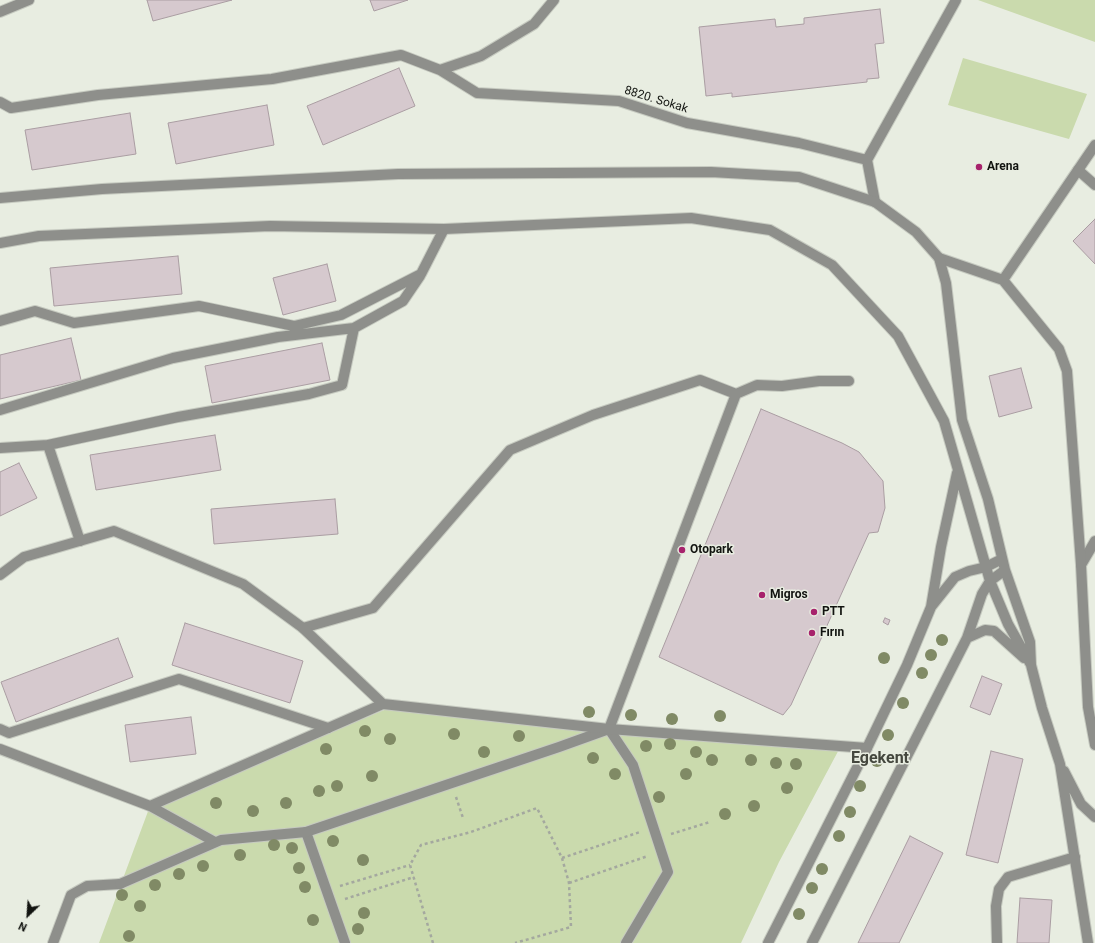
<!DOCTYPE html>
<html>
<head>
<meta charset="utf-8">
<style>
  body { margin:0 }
  #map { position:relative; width:1095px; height:943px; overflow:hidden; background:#e8ede1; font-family:Roboto,sans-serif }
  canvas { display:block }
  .north { position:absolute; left:8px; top:895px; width:40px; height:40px; -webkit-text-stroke:3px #e8ede1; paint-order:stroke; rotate:205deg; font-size:11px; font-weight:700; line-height:16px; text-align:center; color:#121410 }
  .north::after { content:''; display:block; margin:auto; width:14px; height:18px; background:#121410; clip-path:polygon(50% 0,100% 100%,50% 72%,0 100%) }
</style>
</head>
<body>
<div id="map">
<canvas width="1095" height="943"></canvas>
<div class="north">N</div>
</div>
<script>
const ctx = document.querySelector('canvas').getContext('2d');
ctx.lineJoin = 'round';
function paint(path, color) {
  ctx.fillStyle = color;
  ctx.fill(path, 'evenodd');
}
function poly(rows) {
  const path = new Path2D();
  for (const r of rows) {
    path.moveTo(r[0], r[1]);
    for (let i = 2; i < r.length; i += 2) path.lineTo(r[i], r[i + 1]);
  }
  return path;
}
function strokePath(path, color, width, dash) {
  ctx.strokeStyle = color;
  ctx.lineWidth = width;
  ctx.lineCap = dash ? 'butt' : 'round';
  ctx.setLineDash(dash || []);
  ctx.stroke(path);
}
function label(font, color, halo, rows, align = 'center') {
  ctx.font = font + ' Roboto,sans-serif';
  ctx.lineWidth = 3;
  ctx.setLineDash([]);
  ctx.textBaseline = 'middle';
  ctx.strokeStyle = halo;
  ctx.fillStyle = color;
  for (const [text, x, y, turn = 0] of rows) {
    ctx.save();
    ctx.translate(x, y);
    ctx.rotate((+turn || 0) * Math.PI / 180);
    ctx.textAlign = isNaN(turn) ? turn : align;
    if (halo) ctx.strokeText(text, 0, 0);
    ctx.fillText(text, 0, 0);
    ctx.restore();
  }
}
const green = poly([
  [978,0,1095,0,1095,42],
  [963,58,1087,94,1069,139,948,105],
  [394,706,644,734,843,742,779,862,741,943,99,943,150,806]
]);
const building = poly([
  [147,0,232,0,153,21,147,0],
  [370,0,408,0,374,11,370,0],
  [880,9,884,43,875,44,879,78,867,79,867,82,732,97,732,93,706,96,699,27,775,19,776,27,804,24,804,18,880,9],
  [399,68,415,106,323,145,307,106,399,68],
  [267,105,274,145,176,164,168,123,267,105],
  [130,113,136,154,32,170,25,130,130,113],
  [1095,219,1095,264,1073,241,1095,219],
  [178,256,182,294,54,306,50,268,178,256],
  [327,264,336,301,283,315,273,278,327,264],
  [71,338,81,380,0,399,0,355,71,338],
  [322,343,330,380,212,403,205,366,322,343],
  [1021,368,1032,408,999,417,989,376,1021,368],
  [761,409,842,443,859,452,883,481,885,508,878,532,869,533,791,705,783,715,659,657,761,409],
  [215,435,221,470,96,490,90,455,215,435],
  [19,463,37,498,0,516,0,472,19,463],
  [335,499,338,534,214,544,211,509,335,499],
  [885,618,890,620,888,625,883,622,885,618],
  [185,623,303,661,290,703,172,665,185,623],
  [118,638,133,677,16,722,1,682,118,638],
  [982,676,1002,684,990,715,970,707,982,676],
  [191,717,196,754,130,762,125,725,191,717],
  [991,751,1023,759,998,863,966,855,991,751],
  [910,836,943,853,899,943,858,943,910,836],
  [1020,898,1052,900,1049,943,1017,943,1020,898]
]);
const path = poly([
  [456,797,463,818],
  [671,834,710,822],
  [562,858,640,832],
  [569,883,648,856],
  [340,886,410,865],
  [345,899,414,877],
  [433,943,410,865,421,845,471,832,537,808,562,858,569,883,571,927,515,943]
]);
const service = poly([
  [1078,170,1095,185],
  [0,321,35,311,74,323,199,306,294,326,341,315,421,274,444,229],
  [736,394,757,385,782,386,819,381,849,381],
  [0,410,173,358,278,337,354,328,403,301,420,276],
  [0,448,48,445],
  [80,541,48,445,178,417,309,394,342,385,354,328],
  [1081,565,1095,541],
  [303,628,373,608,510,450,593,415,700,380,736,394,609,729],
  [0,729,9,733,179,679,328,728],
  [53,943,71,895,87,886,120,884],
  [345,943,306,832,559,747,609,729,633,765,668,872,626,943],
  [997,943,996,906,999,889,1008,877,1075,857]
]);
const minor = poly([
  [0,12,29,0],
  [440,70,477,93,619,101,687,123,799,143,867,160],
  [0,102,11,108,98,95,272,79,401,55,440,70,481,56,534,24,554,0],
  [875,202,867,160,956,0],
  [939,258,1003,280,1095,145],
  [1003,280,1059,349,1067,371,1081,565,1088,707,1095,745],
  [0,575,24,557,114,531,243,584,303,628,383,704,609,729,867,748],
  [0,749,150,806,383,704],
  [150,806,215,842],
  [120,884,221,840,306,832]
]);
const tertiary = poly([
  [0,198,102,189,398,174,711,172,799,177,875,202,916,232,939,258,946,283,962,420,988,499,1005,570,1030,642,1031,665,1042,708,1060,764,1088,943],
  [0,243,39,236,270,226,444,229,691,218,770,230,832,265,898,336,944,421,990,581,1008,624,1030,663],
  [931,607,941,547,957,473],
  [967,638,985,630,994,631,1024,658],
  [1064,771,1081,804,1095,817],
  [768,943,867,748,907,665,931,607,955,577,969,571,986,567,1002,559],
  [812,943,967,638,982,594,990,581,1005,570]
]);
const trees = [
  [942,640],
  [931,655],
  [884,658],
  [922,673],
  [903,703],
  [589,712],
  [631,715],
  [720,716],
  [672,719],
  [365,731],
  [454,734],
  [888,735],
  [519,736],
  [390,739],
  [670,744],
  [646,746],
  [326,749],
  [484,752],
  [696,752],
  [593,758],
  [712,760],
  [751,760],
  [877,761],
  [776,763],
  [796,764],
  [615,774],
  [686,774],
  [372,776],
  [337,786],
  [860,786],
  [787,788],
  [319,791],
  [659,797],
  [216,803],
  [286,803],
  [754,806],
  [253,811],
  [850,812],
  [725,814],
  [839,836],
  [333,841],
  [274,845],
  [292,848],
  [240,855],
  [363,860],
  [203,866],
  [299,868],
  [822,869],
  [179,874],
  [155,885],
  [305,887],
  [812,888],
  [122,895],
  [140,906],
  [364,913],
  [799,914],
  [313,920],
  [358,929],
  [129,936]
];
const markers = [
  [979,167,4,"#a7226c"],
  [682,550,4,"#a7226c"],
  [762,595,4,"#a7226c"],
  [814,612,4,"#a7226c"],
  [812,633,4,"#a7226c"]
];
const streetNames = [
  ["8820. Sokak",656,100,17]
];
const poiNames = [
  ["Arena",987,167],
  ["Otopark",690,550],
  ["Migros",770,595],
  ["PTT",822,612],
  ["Fırın",820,633]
];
const districtNames = [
  ["Egekent",880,759]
];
paint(green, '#cadaad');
paint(building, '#d6c9ce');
strokePath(building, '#aa9da2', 1);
strokePath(service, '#c6cac0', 12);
strokePath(minor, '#c6cac0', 12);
strokePath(tertiary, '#c6cac0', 12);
strokePath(path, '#a4a89f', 2.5, [3, 3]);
strokePath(service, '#8e8f8b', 10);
strokePath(minor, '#8e8f8b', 10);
strokePath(tertiary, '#8e8f8b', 10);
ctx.fillStyle = '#808a65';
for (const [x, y] of trees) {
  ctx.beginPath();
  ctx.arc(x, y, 6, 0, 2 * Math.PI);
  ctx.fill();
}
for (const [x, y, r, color] of markers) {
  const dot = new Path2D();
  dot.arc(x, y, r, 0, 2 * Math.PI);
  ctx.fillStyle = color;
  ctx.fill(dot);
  strokePath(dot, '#e8ede1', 1.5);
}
label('12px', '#121410', '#e8ede1', streetNames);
label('bold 12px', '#121410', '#e8ede1', poiNames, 'left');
label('bold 16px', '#44473e', '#e8ede1', districtNames);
</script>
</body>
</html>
